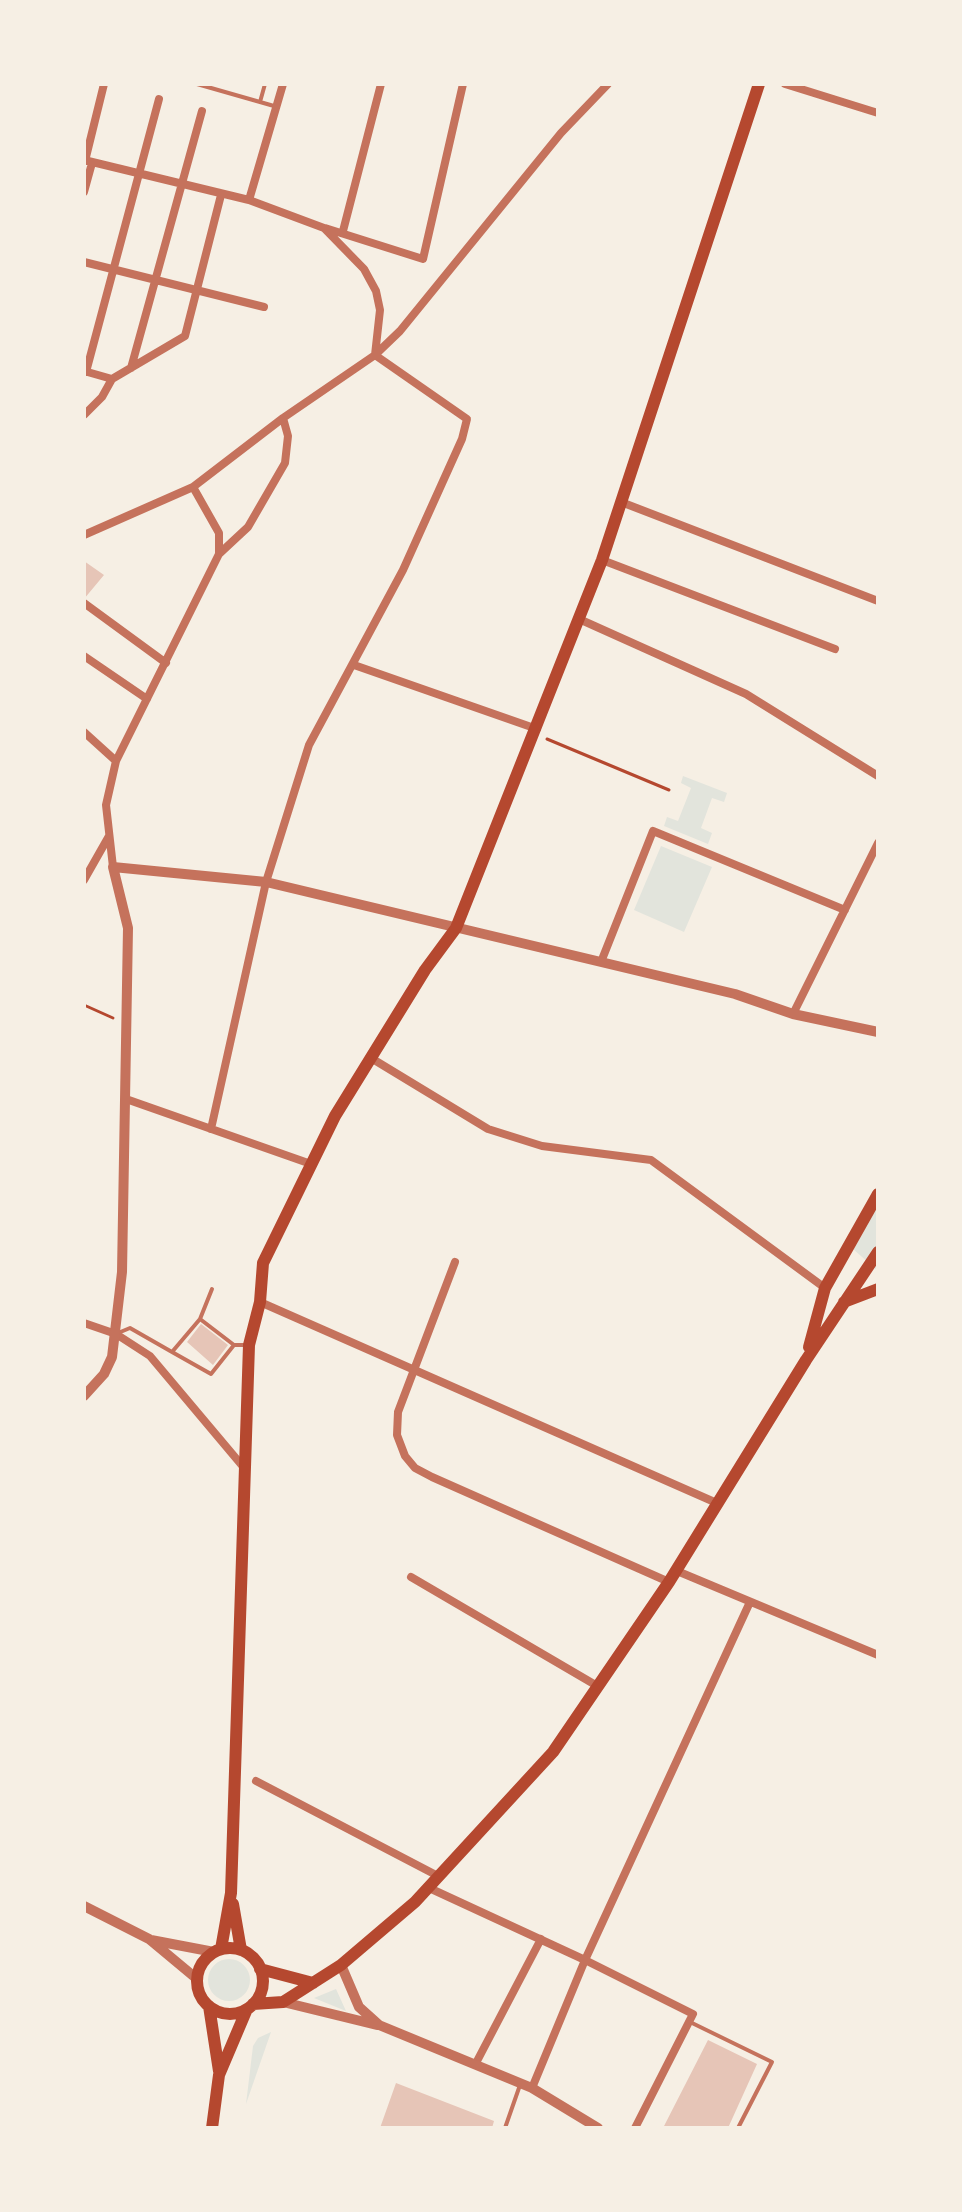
<!DOCTYPE html>
<html>
<head>
<meta charset="utf-8">
<style>
  body { margin:0 }
  #map { position:relative; width:962px; height:2212px; overflow:hidden; background:#f6efe4; font-family:Poppins,sans-serif }
  canvas { display:block }
  .frame { position:absolute; inset:0; border:86px solid #f6efe4; pointer-events:none }
</style>
</head>
<body>
<div id="map">
<canvas width="962" height="2212"></canvas>
<div class="frame"></div>
</div>
<script>
const ctx = document.querySelector('canvas').getContext('2d');
ctx.lineJoin = 'round';
function paint(path, color) {
  ctx.fillStyle = color;
  ctx.fill(path, 'evenodd');
}
function poly(rows) {
  const path = new Path2D();
  for (const r of rows) {
    if (r.length === 3) {
      path.moveTo(r[0] + r[2], r[1]);
      path.arc(r[0], r[1], r[2], 0, 2 * Math.PI);
      continue;
    }
    path.moveTo(r[0], r[1]);
    for (let i = 2; i < r.length; i += 2) path.lineTo(r[i], r[i + 1]);
  }
  return path;
}
function strokePath(path, color, width, dash) {
  ctx.strokeStyle = color;
  ctx.lineWidth = width;
  ctx.lineCap = dash ? 'butt' : 'round';
  ctx.setLineDash(dash || []);
  ctx.stroke(path);
}
const green = poly([
  [683,776,727,793,724,802,712,798,701,828,712,833,708,844,664,826,667,817,678,821,691,788,681,783],
  [661,846,712,867,684,932,634,910],
  [878,1204,878,1271,853,1249],
  [229,1980,21],
  [336,1989,346,2011,314,1998],
  [271,2032,246,2104,253,2046,258,2038]
]);
const building = poly([
  [84,561,104,575,84,599],
  [201,1324,228,1345,213,1365,187,1342],
  [708,2040,757,2064,728,2128,663,2128],
  [396,2083,494,2121,492,2128,380,2128]
]);
const path = poly([
  [547,739,669,790],
  [84,1005,113,1018]
]);
const service = poly([
  [197,84,274,106],
  [260,102,265,84],
  [200,1319,234,1345,248,1345],
  [118,1333,130,1328,172,1352,200,1319,212,1289],
  [172,1352,211,1374,234,1345],
  [690,2022,772,2062,738,2128],
  [505,2128,520,2085]
]);
const minor = poly([
  [785,84,878,113],
  [84,160,249,200,324,228,364,269,376,291,380,310,375,355,467,419,462,439,403,570,309,745,266,882,211,1129],
  [85,161,104,84],
  [84,192,92,163],
  [249,200,283,84],
  [325,228,423,259,463,84],
  [343,231,381,84],
  [84,262,264,307],
  [131,368,202,111],
  [84,371,112,379],
  [86,372,159,99],
  [112,379,185,336,221,195],
  [84,415,102,397,112,379],
  [621,502,878,601],
  [84,535,193,487,283,418,375,355,400,331,561,133,608,84],
  [219,554,248,527,285,463,288,436,283,418],
  [602,560,835,649],
  [84,603,166,663],
  [579,619,746,694,878,776],
  [84,656,147,699],
  [354,665,537,729],
  [84,732,116,761],
  [113,867,106,805,116,761,219,554,219,533,193,487],
  [84,880,109,836],
  [601,962,653,831,845,910],
  [793,1014,878,843],
  [371,1058,488,1129,542,1146,651,1160,825,1288],
  [126,1099,311,1164],
  [455,1262,398,1412,397,1435,405,1456,415,1468,432,1477,669,1582],
  [260,1302,719,1504],
  [84,1323,116,1334,150,1356,245,1469],
  [677,1571,878,1655],
  [411,1577,599,1687],
  [256,1781,438,1876],
  [427,1887,585,1960,693,2014,635,2128],
  [476,2063,541,1939],
  [532,2088,585,1960,750,1602]
]);
const tertiary = poly([
  [84,1396,104,1374,112,1357,122,1272,128,928,113,867,266,882,735,994,793,1014,878,1032],
  [84,1906,149,1939,197,1979],
  [151,1940,214,1952],
  [341,1965,359,2007,379,2025,532,2088,598,2128],
  [283,2002,377,2025]
]);
const secondary = poly([
  [844,1302,878,1289],
  [809,1347,825,1288,878,1194],
  [233,1904,241,1950],
  [230,1981,33],
  [221,1949,231,1893,249,1345,260,1302,263,1263,335,1116,425,970,456,928,602,560,759,84],
  [260,1969,313,1983],
  [253,2004,283,2002,341,1965,415,1902,553,1752,669,1582,806,1360,878,1252],
  [209,2006,219,2071],
  [212,2128,219,2075,247,2009]
]);
paint(green, '#e2e4dc');
paint(building, '#e6c5b7');
strokePath(path, '#b5482f', 3);
strokePath(service, '#c5725c', 4);
strokePath(minor, '#c5725c', 8);
strokePath(tertiary, '#c5725c', 10);
strokePath(secondary, '#b5482f', 12);
</script>
</body>
</html>
